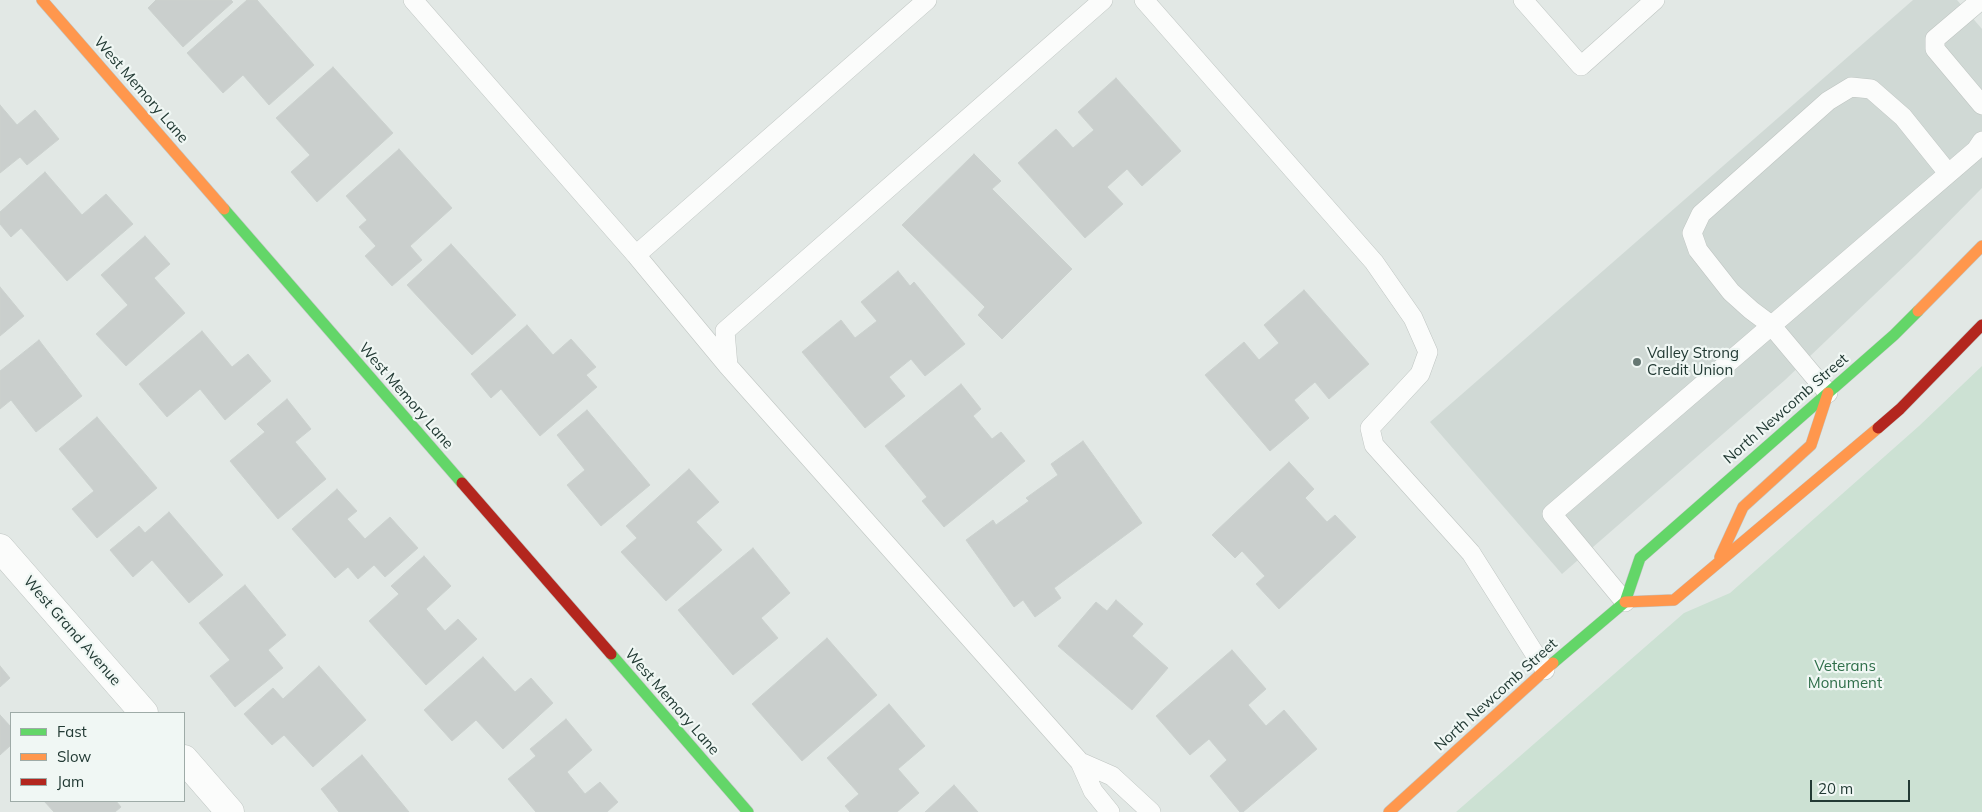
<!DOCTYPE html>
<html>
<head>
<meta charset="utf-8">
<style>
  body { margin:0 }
  #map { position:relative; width:1982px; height:812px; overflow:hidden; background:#e2e8e5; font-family:Mulish,sans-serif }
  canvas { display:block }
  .legend { position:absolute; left:10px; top:712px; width:175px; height:90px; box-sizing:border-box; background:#f0f7f4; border:1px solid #9eaba7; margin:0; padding:6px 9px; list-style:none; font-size:15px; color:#223a34 }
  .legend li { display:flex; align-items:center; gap:10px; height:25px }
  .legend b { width:25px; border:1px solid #9eaba7 }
  .scale { position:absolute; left:1810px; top:780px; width:100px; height:22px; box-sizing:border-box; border:2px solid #223a34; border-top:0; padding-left:6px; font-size:15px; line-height:18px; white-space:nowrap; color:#223a34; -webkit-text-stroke:4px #f0f7f4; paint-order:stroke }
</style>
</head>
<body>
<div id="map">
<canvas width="1982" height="812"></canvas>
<ul class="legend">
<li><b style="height:6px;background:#63d668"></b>Fast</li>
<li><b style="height:6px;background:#ff974d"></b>Slow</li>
<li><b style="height:6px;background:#b3261e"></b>Jam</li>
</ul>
<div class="scale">20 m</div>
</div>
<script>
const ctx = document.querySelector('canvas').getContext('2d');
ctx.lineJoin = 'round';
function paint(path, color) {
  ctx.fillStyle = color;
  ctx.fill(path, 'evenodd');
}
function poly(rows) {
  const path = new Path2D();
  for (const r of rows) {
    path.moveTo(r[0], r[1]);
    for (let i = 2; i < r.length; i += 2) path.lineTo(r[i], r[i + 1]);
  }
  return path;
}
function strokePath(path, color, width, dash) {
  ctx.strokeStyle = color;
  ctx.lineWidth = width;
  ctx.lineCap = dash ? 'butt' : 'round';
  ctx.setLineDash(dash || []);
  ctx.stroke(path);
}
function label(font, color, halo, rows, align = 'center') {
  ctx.font = font + ' Mulish,sans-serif';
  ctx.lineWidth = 4.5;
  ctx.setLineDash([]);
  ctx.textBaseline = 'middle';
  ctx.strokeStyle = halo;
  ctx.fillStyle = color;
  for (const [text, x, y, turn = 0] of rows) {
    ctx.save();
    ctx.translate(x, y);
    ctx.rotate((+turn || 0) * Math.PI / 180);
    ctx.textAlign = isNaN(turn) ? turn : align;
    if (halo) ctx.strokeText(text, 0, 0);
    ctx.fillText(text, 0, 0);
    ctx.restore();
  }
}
const built = poly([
  [1913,0,1957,0,1982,29,1982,188,1916,255,1785,380,1562,574,1430,422]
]);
const green = poly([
  [1982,366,1982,812,1456,812,1684,613,1730,593,1919,426]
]);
const building = poly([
  [156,0,231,0,233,2,183,47,148,8,156,0],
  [247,0,257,0,314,65,269,105,243,75,223,93,187,53,247,0],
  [333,67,393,133,317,202,291,172,310,155,276,118,333,67],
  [1116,78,1181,151,1142,186,1127,169,1107,187,1123,204,1085,238,1018,163,1056,129,1073,148,1094,130,1078,112,1116,78],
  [0,105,17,125,35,110,59,139,27,165,20,157,0,173,0,105],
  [399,149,452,208,410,246,422,260,392,286,365,256,376,246,359,227,367,220,346,196,399,149],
  [974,154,1001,181,992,189,1072,269,1002,339,978,315,985,307,902,225,974,154],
  [45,172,82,215,106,194,133,224,67,281,21,228,11,237,0,224,0,212,45,172],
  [145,236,170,264,154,278,185,313,126,366,96,334,128,305,101,275,145,236],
  [451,244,516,315,472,355,407,285,451,244],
  [898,271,910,286,914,282,965,344,925,376,911,359,889,377,905,396,865,428,802,352,841,320,855,338,877,321,861,302,898,271],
  [0,287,24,316,0,336,0,287],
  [1304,290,1369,364,1329,399,1315,382,1294,400,1309,418,1270,451,1205,375,1244,342,1259,360,1279,343,1264,325,1304,290],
  [527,325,553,355,571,339,596,367,586,375,597,387,540,436,501,389,491,398,471,374,527,325],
  [202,331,232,367,248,354,271,381,225,420,200,389,167,417,139,384,202,331],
  [39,340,82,396,36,432,11,400,0,409,0,371,39,340],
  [961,384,981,409,973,416,992,439,1001,432,1025,461,944,527,922,501,927,497,885,446,961,384],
  [287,399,311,429,295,442,326,479,278,519,230,461,265,432,257,424,287,399],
  [587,410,650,485,601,526,567,485,585,470,557,435,587,410],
  [97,417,157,488,97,538,72,509,94,491,59,449,97,417],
  [1083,441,1142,523,1054,588,1061,598,1035,617,1023,600,1014,607,966,540,993,520,996,525,1029,501,1026,498,1058,475,1051,464,1083,441],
  [1289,462,1314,489,1305,498,1327,522,1335,515,1356,537,1279,609,1256,584,1265,576,1242,551,1235,558,1212,535,1289,462],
  [689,469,719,502,696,522,722,550,666,601,621,552,637,538,626,526,689,469],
  [337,489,357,511,347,519,365,539,390,517,418,548,385,577,374,565,358,579,348,567,335,578,292,529,337,489],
  [169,512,223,575,189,603,152,560,133,577,110,550,139,526,145,533,169,512],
  [753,548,790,593,761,618,778,638,733,675,678,610,753,548],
  [424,556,451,586,426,609,445,631,458,619,477,639,426,685,369,621,399,594,391,586,424,556],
  [245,585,286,635,268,650,283,668,235,707,210,676,230,660,199,623,245,585],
  [1116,600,1143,624,1132,636,1168,668,1132,710,1058,646,1096,602,1107,611,1116,600],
  [827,638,877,695,802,761,752,704,827,638],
  [1232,650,1266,689,1248,705,1266,726,1284,710,1317,749,1243,812,1240,812,1210,776,1227,760,1209,739,1190,755,1156,716,1232,650],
  [483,657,515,692,531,678,553,703,503,749,476,720,452,741,424,710,483,657],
  [0,666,10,678,0,687,0,666],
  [319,666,366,720,313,767,284,735,272,745,244,714,273,688,283,699,319,666],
  [889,704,925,746,898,769,919,793,897,812,850,812,845,806,859,794,827,758,889,704],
  [0,715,11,727,11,745,0,755,0,715],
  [566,719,592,750,567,772,585,794,600,782,618,802,607,812,536,812,508,779,536,756,530,749,566,719],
  [362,755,409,812,339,812,321,789,362,755],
  [954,785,978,812,925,812,954,785],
  [44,801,116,801,121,807,115,812,54,812,44,801]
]);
const lane = poly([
  [413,0,636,255,927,0],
  [1103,0,725,331,728,366,1080,762,1093,791,1110,812],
  [1144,0,1374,262,1413,318,1428,352,1420,374,1370,428,1374,445,1471,553,1545,670],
  [1523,0,1581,66,1655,0],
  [1981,0,1935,39,1935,49,1982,105],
  [636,255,728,366],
  [1828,393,1771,325,1751,310,1731,292,1698,250,1692,233,1701,214,1828,101,1851,87,1871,89,1903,117,1948,173],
  [1625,602,1552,514,1976,150,1982,141],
  [1080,762,1112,776,1151,812]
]);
const street = poly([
  [0,548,144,713],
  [184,759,230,812]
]);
const fast = poly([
  [224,209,462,483],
  [611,654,748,812],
  [1553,663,1625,602,1640,558,1894,335,1918,311]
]);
const slow = poly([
  [42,0,224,209],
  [1918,311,1982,246],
  [1720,557,1743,507,1811,445,1828,393],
  [1625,602,1674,600,1878,428],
  [1389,812,1553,663]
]);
const jam = poly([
  [1878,428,1900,409,1982,325],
  [462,483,611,654]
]);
const markers = [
  [1637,362,5,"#657772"]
];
const streetNames = [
  ["West Memory Lane",141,90,49],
  ["West Memory Lane",406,396,49],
  ["North Newcomb Street",1786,409,-41],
  ["West Grand Avenue",72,631,49],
  ["North Newcomb Street",1496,695,-42],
  ["West Memory Lane",672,702,49]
];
const poiNames = [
  ["Valley Strong",1647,353],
  ["Credit Union",1647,370]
];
const parkNames = [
  ["Veterans",1845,666],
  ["Monument",1845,683]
];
paint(built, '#d0d9d5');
paint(green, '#cce1d3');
paint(building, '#cacfcd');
strokePath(building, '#cbd1ce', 1);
strokePath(lane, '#bfc5c2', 20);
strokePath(street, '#bfc5c2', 29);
strokePath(fast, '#bfc5c3', 12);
strokePath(slow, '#bfc5c3', 12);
strokePath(jam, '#bfc5c3', 12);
strokePath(lane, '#fbfcfb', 19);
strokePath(street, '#fbfcfb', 28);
strokePath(fast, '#63d668', 11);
strokePath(slow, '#ff974d', 11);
strokePath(jam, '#b3261e', 11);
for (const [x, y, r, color] of markers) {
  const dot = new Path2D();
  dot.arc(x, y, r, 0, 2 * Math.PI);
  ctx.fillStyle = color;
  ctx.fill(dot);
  strokePath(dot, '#f0f7f4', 2);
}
label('15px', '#223a34', '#f0f7f4', streetNames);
label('15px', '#223a34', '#f0f7f4', poiNames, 'left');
label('15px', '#2e6e49', '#f0f7f4', parkNames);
</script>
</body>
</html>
